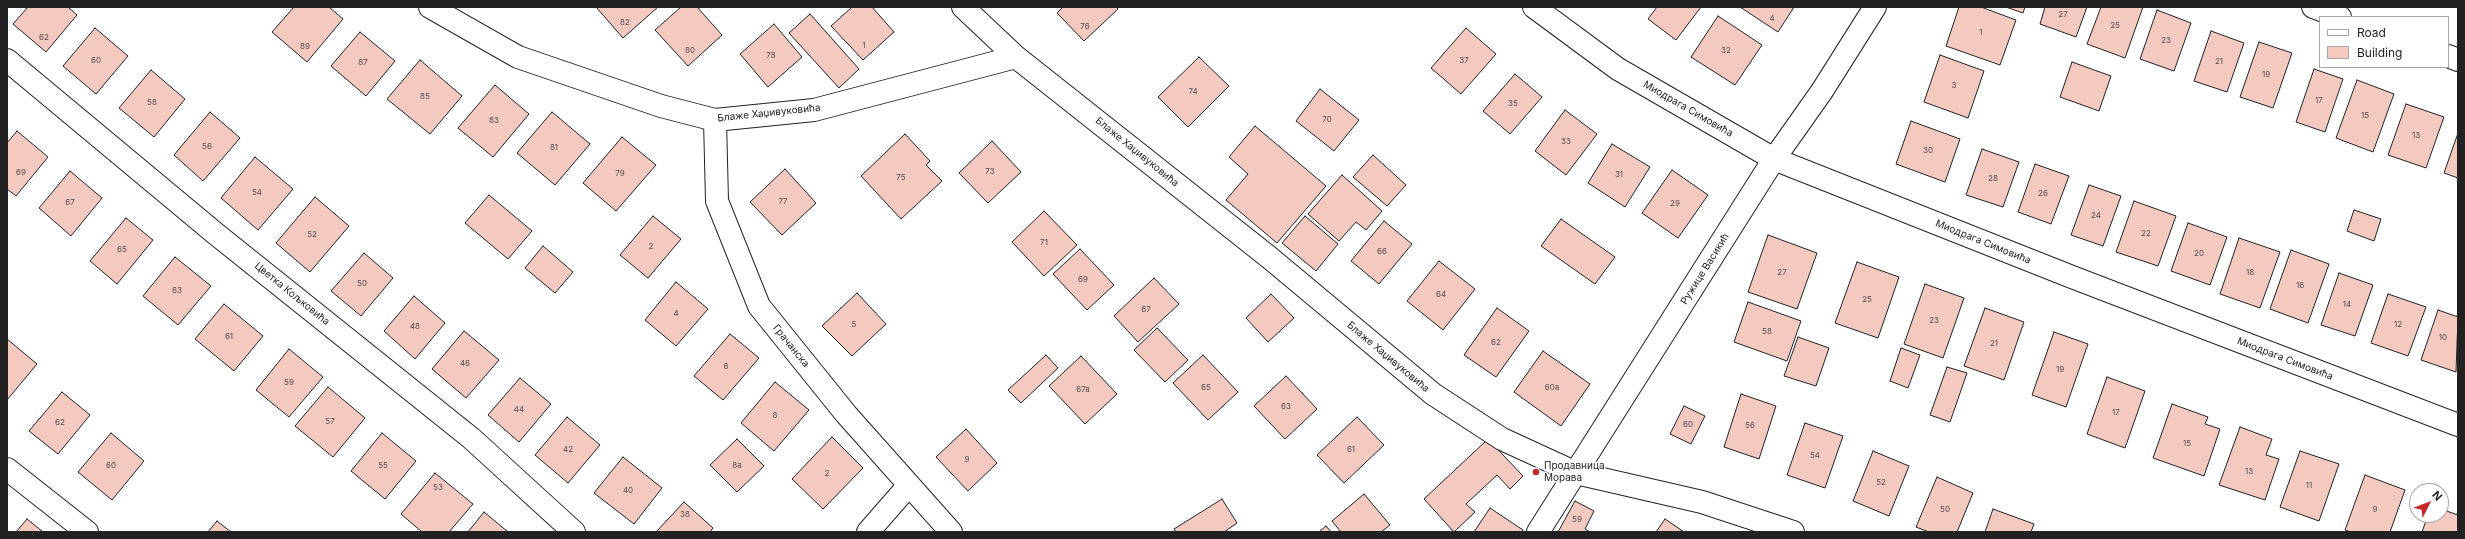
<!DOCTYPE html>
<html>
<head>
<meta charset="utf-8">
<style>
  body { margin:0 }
  #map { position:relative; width:2465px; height:539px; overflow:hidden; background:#fff; font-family:Inter,sans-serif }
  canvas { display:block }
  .frame { position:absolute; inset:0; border:8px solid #222; pointer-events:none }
  .legend { position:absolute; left:2319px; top:16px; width:130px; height:52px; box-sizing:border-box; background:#fff; border:1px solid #a7a7a7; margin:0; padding:5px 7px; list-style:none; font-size:12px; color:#222 }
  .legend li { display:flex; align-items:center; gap:8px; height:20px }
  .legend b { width:20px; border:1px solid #a7a7a7 }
  .north { position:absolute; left:2409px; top:483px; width:40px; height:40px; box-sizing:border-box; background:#fff; border:1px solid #a7a7a7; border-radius:50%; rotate:48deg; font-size:11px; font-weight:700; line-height:16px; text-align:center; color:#222 }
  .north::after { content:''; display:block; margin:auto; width:14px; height:18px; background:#c62828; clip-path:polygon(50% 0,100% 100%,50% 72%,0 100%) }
</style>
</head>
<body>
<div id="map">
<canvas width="2465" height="539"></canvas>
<div class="frame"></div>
<ul class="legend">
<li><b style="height:5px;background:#fff"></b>Road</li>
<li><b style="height:11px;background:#f3c9c0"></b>Building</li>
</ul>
<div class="north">N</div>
</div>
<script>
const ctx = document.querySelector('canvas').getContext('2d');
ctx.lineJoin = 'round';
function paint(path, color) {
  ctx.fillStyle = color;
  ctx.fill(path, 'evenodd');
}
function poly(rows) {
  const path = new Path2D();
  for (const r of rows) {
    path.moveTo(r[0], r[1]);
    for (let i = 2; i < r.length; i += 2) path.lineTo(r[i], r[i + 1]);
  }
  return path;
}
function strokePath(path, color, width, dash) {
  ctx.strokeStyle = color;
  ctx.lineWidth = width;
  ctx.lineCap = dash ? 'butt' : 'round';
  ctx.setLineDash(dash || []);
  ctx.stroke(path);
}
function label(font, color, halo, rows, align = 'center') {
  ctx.font = font + ' Inter,sans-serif';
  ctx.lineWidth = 3;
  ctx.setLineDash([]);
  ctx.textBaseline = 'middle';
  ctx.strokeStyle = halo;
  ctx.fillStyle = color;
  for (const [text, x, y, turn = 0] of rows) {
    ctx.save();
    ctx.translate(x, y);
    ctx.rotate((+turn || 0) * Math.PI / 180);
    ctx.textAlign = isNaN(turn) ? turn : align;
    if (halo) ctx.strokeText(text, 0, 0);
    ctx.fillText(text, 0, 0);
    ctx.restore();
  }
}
const building = poly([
  [28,7,68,7,77,15,46,52,13,24,28,7],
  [294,7,329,7,343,19,307,62,272,32,294,7],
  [596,7,658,7,623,38,596,7],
  [681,7,697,7,722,35,688,66,655,30,681,7],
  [852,7,872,7,894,32,863,60,831,26,852,7],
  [1063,7,1116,7,1118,9,1084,41,1057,13,1063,7],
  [1657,7,1701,7,1676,40,1648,19,1657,7],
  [1740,7,1794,7,1778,32,1740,7],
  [1959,7,1981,7,2016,20,2000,65,1946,46,1959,7],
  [2006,7,2025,7,2023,13,2006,7],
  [2045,7,2087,7,2076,37,2040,24,2045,7],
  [2101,7,2143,7,2125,58,2087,44,2101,7],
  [2157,10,2191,23,2174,71,2140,59,2157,10],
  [810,14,859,69,839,88,789,33,810,14],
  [1718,16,1762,45,1735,85,1691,57,1718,16],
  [774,24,802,57,768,87,740,54,774,24],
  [95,28,128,56,96,94,63,66,95,28],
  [1466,28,1496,54,1461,94,1431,68,1466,28],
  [2211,31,2244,43,2227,92,2194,81,2211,31],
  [360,32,395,61,366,96,331,66,360,32],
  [2259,42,2292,53,2273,108,2240,97,2259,42],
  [1940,55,1984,71,1968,118,1924,102,1940,55],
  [1199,57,1229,86,1188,127,1158,97,1199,57],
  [420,60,462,96,430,134,387,99,420,60],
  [2072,62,2111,76,2099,111,2060,97,2072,62],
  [2314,69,2343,79,2325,132,2296,122,2314,69],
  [151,70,185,99,154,137,119,108,151,70],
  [1515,74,1542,97,1510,134,1483,111,1515,74],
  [2357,80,2394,94,2373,152,2336,138,2357,80],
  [495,85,529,114,493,157,458,128,495,85],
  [1320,89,1359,120,1334,151,1296,121,1320,89],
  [2406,104,2444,117,2426,168,2388,155,2406,104],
  [1565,110,1597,134,1566,175,1535,151,1565,110],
  [210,112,240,138,203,181,174,155,210,112],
  [552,112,590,144,555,185,517,153,552,112],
  [1911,121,1960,139,1945,182,1896,164,1911,121],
  [1255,126,1326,186,1277,243,1226,200,1248,174,1229,157,1255,126],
  [17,131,48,157,16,196,7,189,7,143,17,131],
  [2458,133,2458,178,2444,173,2458,133],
  [905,134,930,161,926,165,942,181,901,219,861,176,905,134],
  [622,137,656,165,616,211,583,183,622,137],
  [992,141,1021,172,988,203,959,173,992,141],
  [1612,144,1650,167,1625,207,1588,183,1612,144],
  [1982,149,2019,162,2003,207,1966,195,1982,149],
  [1373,155,1406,185,1387,206,1353,177,1373,155],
  [255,157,293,189,258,230,221,198,255,157],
  [2035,164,2069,176,2051,224,2018,212,2035,164],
  [785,169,816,203,782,235,750,202,785,169],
  [1672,170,1708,195,1678,238,1642,213,1672,170],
  [70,171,102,198,71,236,39,208,70,171],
  [1342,175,1382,211,1366,230,1356,222,1339,241,1308,214,1342,175],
  [2089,185,2121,196,2103,246,2071,235,2089,185],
  [489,195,532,231,508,259,465,223,489,195],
  [315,197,349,226,310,272,276,243,315,197],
  [2134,201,2176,216,2158,266,2116,252,2134,201],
  [2354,210,2381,219,2374,241,2347,231,2354,210],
  [1044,211,1077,245,1044,276,1012,242,1044,211],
  [653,216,681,239,648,278,620,255,653,216],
  [1305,216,1338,244,1316,271,1282,243,1305,216],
  [126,218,153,240,117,284,90,261,126,218],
  [1561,219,1615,257,1595,284,1541,246,1561,219],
  [1384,221,1412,244,1379,284,1351,261,1384,221],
  [2188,223,2227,237,2210,285,2171,271,2188,223],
  [1768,235,1817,253,1797,309,1748,292,1768,235],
  [2239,238,2280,252,2260,308,2220,294,2239,238],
  [543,246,573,272,555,293,525,268,543,246],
  [1080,249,1114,285,1087,310,1053,274,1080,249],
  [2291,250,2329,264,2308,323,2270,309,2291,250],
  [364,253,393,278,361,316,331,291,364,253],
  [175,257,211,286,178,325,143,296,175,257],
  [1439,261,1475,289,1443,330,1407,301,1439,261],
  [1857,262,1899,277,1878,338,1835,323,1857,262],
  [2339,273,2373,285,2355,336,2321,325,2339,273],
  [1154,278,1179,304,1138,342,1114,316,1154,278],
  [676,282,708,309,676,346,645,320,676,282],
  [1925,284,1964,298,1943,358,1904,344,1925,284],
  [857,293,886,324,852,356,822,326,857,293],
  [1271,294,1294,318,1268,342,1246,318,1271,294],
  [2388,294,2426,307,2408,356,2371,343,2388,294],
  [414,296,445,323,415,359,384,331,414,296],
  [1748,302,1801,321,1787,361,1734,342,1748,302],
  [224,304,263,336,234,371,195,339,224,304],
  [1497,308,1529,331,1496,377,1464,355,1497,308],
  [1985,308,2024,322,2004,380,1964,366,1985,308],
  [2438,310,2458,317,2456,372,2421,360,2438,310],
  [1157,328,1188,360,1165,382,1134,350,1157,328],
  [464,331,499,360,466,398,432,369,464,331],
  [2054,332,2088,344,2066,407,2032,395,2054,332],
  [730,334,759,358,723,400,694,376,730,334],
  [1798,337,1829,348,1816,386,1784,376,1798,337],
  [7,339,37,364,7,400,7,339],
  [1901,348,1920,355,1908,388,1890,381,1901,348],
  [289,349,323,377,289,417,256,390,289,349],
  [1543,351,1590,384,1561,426,1514,392,1543,351],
  [1046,355,1058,368,1021,403,1008,390,1046,355],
  [1203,355,1238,392,1208,420,1173,383,1203,355],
  [1081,356,1117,394,1085,424,1049,386,1081,356],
  [1947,367,1967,373,1950,422,1930,415,1947,367],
  [1286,376,1317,409,1285,439,1254,406,1286,376],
  [2107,377,2145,391,2125,448,2087,434,2107,377],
  [520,378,551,404,519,442,488,415,520,378],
  [775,382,809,410,774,451,741,423,775,382],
  [328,387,365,418,333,457,295,426,328,387],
  [62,392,90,415,58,454,29,431,62,392],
  [1741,394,1776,406,1759,459,1724,447,1741,394],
  [2172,404,2208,417,2205,424,2220,429,2204,476,2153,458,2172,404],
  [1684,406,1705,416,1691,444,1670,434,1684,406],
  [567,417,600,445,568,483,535,455,567,417],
  [1357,417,1384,445,1344,483,1317,455,1357,417],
  [1805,423,1843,436,1825,488,1787,475,1805,423],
  [2240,427,2272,439,2266,455,2279,459,2265,500,2219,485,2240,427],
  [966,429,997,463,968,491,936,457,966,429],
  [111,433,144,461,112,500,78,472,111,433],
  [382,433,416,461,385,499,351,471,382,433],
  [832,437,863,468,823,509,792,479,832,437],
  [737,439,764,466,737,492,710,465,737,439],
  [1488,439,1523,476,1510,489,1497,475,1466,504,1475,512,1454,532,1424,499,1488,439],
  [1873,451,1909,466,1889,516,1853,501,1873,451],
  [2300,451,2339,464,2319,521,2280,507,2300,451],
  [623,457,662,488,634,524,594,493,623,457],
  [435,473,473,504,449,532,422,532,401,514,435,473],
  [2365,475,2405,490,2390,532,2351,532,2345,530,2365,475],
  [1937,477,1973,493,1957,532,1929,532,1916,527,1937,477],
  [1364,494,1390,525,1381,532,1341,532,1332,521,1364,494],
  [1222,499,1237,523,1224,532,1176,532,1174,529,1222,499],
  [1575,501,1594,511,1585,529,1590,532,1558,532,1575,501],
  [684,502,713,528,710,532,656,532,684,502],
  [1490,508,1523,530,1522,532,1474,532,1490,508],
  [1993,509,2034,524,2031,532,1985,532,1993,509],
  [2441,509,2458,515,2458,532,2422,532,2428,515,2441,515,2441,509],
  [484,512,508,532,468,532,484,512],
  [27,519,43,532,16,532,27,519],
  [1665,519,1684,532,1656,532,1665,519],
  [217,521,231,532,208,532,217,521],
  [1326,526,1331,532,1319,532,1326,526]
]);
const street = poly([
  [430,7,518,57,661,106,715,120,814,110,1016,57,1270,258,1433,394,1502,439,1576,473,1702,502,1793,532],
  [963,7,1016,57],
  [1534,7,1618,69,1774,159,2072,277,2458,425],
  [2313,7,2340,17],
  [2448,56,2458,60],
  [7,60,216,234,471,438,574,532],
  [715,120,717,201,759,306,846,414,951,532],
  [7,469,87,532],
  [868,532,909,485],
  [1538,532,1774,159,1822,91,1875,7]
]);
const markers = [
  [1536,472,4,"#c62828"]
];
const numberNames = [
  ["27",2063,15],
  ["4",1772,19],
  ["82",625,23],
  ["25",2115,26],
  ["76",1085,27],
  ["1",1981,33],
  ["62",44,38],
  ["23",2166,41],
  ["1",864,46],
  ["89",305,47],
  ["80",690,51],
  ["32",1726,51],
  ["78",771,56],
  ["60",96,61],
  ["37",1464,61],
  ["21",2219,62],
  ["87",363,63],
  ["19",2266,75],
  ["3",1954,86],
  ["74",1193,92],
  ["85",425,97],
  ["17",2319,101],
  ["58",152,103],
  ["35",1513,104],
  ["15",2365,116],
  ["70",1327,120],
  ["83",494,121],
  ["13",2416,136],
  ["33",1566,142],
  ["56",207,147],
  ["81",554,148],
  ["30",1928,151],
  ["73",990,172],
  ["69",21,173],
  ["79",620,174],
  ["31",1619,175],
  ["75",901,178],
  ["28",1993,179],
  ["54",257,193],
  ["26",2043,194],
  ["77",783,202],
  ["67",70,203],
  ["29",1675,204],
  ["24",2096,216],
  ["22",2146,234],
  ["52",312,235],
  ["71",1044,243],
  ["2",651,247],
  ["65",122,250],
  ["66",1382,252],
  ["20",2199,254],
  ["27",1782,273],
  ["18",2250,273],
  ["69",1083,280],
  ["50",362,284],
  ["16",2300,286],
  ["63",177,291],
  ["64",1441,295],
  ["25",1867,300],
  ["14",2347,305],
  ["67",1146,310],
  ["4",676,314],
  ["23",1934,321],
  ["5",854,325],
  ["12",2398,325],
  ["48",415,327],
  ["58",1767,332],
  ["61",229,337],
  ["10",2443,338],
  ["62",1496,343],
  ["21",1994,344],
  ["46",465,364],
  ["6",726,367],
  ["19",2060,370],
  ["59",289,383],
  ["65",1206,388],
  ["60a",1552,388],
  ["67a",1083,390],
  ["63",1286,407],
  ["44",519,410],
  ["17",2116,413],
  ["8",775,416],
  ["57",330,422],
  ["62",60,423],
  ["60",1688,425],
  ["56",1750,426],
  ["15",2187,444],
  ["42",568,450],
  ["61",1351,450],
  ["54",1815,456],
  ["9",967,460],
  ["60",111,466],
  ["55",383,466],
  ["8a",737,466],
  ["13",2249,472],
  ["2",827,474],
  ["52",1881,483],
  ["11",2309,486],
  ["53",438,488],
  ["40",628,491],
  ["50",1945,510],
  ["9",2375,510],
  ["38",685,515],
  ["59",1577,520]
];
const streetNames = [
  ["Миодрага Симовића",1688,109,30],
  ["Блаже Хаџивуковића",769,113,-6],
  ["Блаже Хаџивуковића",1137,152,39],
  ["Миодрага Симовића",1983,242,22],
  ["Ружице Васикић",1705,269,-58],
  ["Цветка Кољковића",292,294,39],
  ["Грачанска",791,346,51],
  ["Блаже Хаџивуковића",1388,357,40],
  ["Миодрага Симовића",2285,359,21]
];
const poiNames = [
  ["Продавница",1544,466],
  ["Морава",1544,478]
];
paint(building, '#f3c9c0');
strokePath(building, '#222', 1);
strokePath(street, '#222', 24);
strokePath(street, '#fff', 22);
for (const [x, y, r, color] of markers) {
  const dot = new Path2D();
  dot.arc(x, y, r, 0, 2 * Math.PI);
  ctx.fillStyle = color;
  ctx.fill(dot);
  strokePath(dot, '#fff', 1.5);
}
label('8px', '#564c4a', null, numberNames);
label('10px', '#222', '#fff', streetNames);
label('10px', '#222', '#fff', poiNames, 'left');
</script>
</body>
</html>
